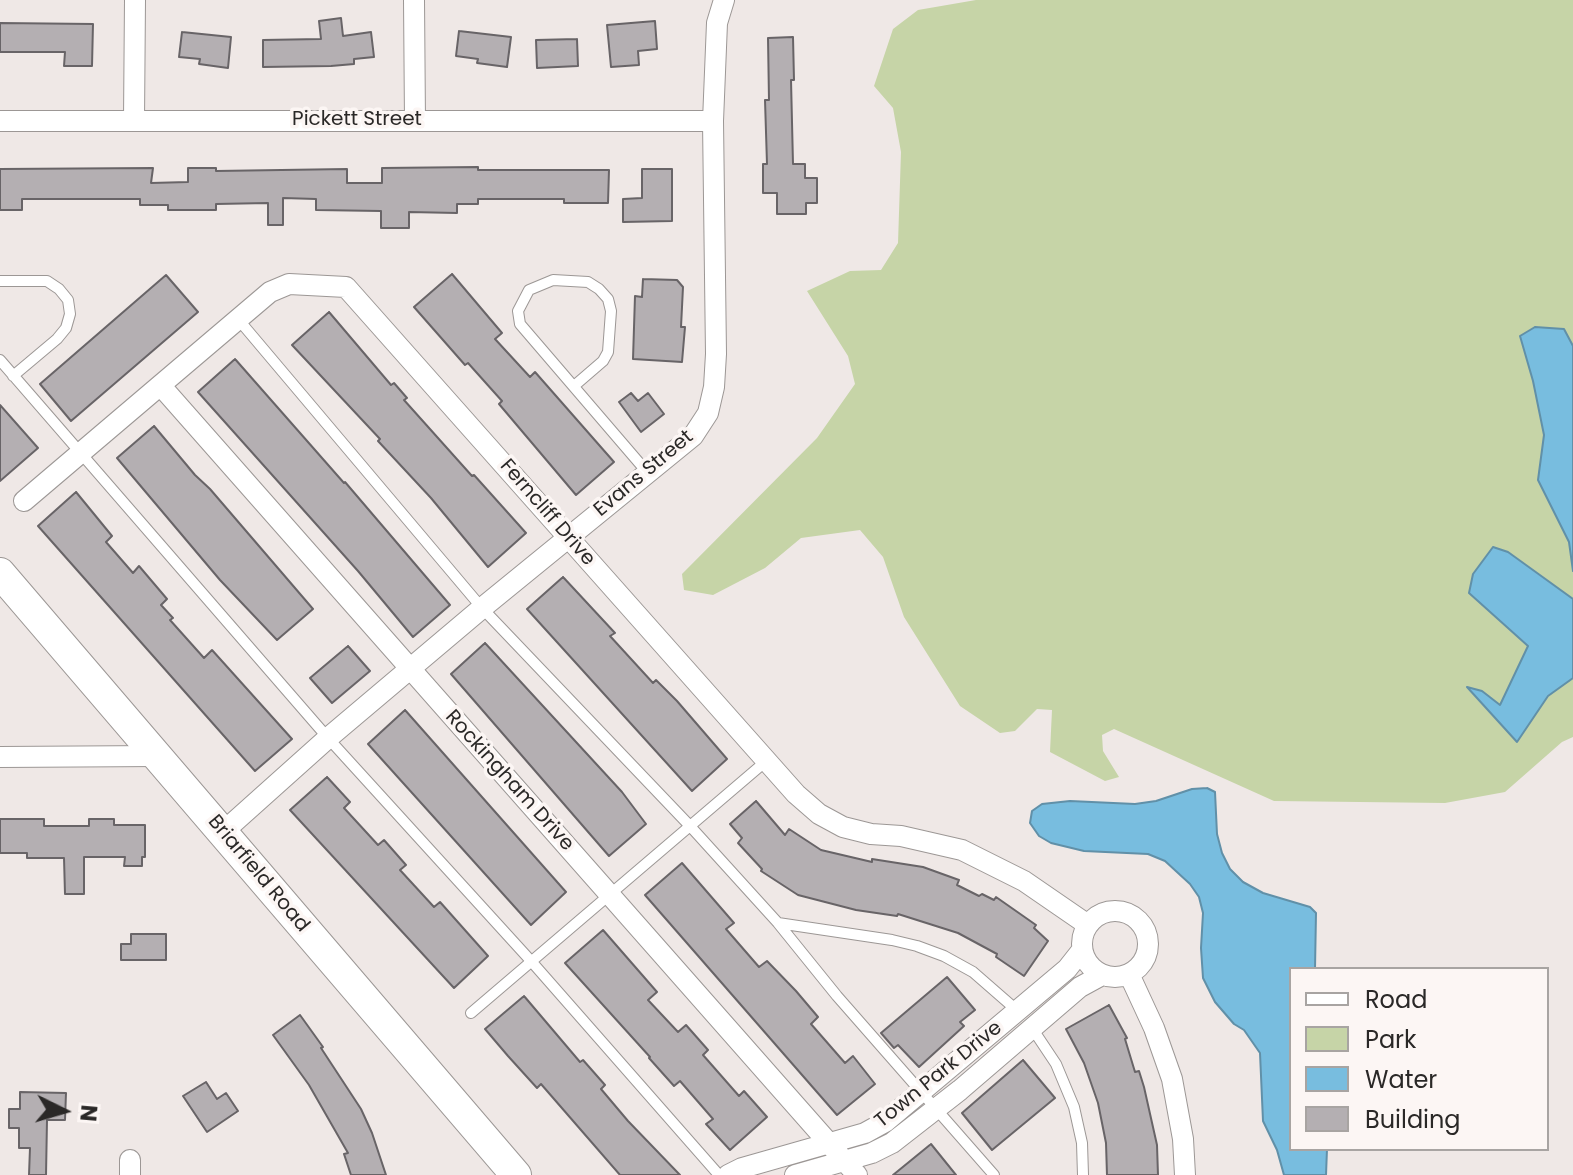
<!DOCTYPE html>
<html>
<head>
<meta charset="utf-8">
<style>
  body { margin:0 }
  #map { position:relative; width:1573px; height:1175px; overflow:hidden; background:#efe8e6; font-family:Poppins,sans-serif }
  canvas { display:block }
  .legend { position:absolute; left:1289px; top:967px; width:260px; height:184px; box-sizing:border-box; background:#fcf6f4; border:2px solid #a8a4a2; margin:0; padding:10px 14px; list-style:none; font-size:24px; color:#2a2827 }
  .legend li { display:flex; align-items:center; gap:16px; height:40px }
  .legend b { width:40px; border:2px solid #a8a4a2 }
  .north { position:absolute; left:24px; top:1071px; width:80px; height:80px; -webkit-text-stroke:6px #fcf6f4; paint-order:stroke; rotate:95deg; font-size:22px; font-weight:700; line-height:32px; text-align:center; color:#2a2827 }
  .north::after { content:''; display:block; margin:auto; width:28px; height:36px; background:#2a2827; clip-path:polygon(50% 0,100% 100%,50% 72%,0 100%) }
</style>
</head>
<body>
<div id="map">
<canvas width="1573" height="1175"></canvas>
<ul class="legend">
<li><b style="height:10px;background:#fff"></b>Road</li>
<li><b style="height:22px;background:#c6d4a7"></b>Park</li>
<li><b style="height:22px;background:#78bddf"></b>Water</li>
<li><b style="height:22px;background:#b4afb2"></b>Building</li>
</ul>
<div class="north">N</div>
</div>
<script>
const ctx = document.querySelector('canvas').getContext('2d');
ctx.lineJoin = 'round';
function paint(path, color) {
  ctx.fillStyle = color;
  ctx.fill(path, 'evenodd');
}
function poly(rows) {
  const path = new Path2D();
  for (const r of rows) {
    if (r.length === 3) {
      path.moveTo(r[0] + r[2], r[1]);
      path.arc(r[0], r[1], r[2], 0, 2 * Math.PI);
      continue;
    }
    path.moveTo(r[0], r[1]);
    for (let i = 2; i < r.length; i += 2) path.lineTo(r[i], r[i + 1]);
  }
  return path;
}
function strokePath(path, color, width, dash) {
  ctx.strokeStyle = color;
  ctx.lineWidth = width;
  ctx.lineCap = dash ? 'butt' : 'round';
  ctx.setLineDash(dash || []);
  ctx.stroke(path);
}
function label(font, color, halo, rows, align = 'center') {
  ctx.font = font + ' Poppins,sans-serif';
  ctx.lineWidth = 7;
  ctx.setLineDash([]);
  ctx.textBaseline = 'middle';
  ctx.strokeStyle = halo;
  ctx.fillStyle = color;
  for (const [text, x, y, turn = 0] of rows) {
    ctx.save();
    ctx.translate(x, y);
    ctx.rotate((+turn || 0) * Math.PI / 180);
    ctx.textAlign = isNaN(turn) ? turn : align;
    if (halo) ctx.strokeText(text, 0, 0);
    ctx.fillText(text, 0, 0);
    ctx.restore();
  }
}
const green = poly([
  [976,0,1573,0,1573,737,1562,742,1505,792,1445,803,1274,801,1114,729,1102,735,1103,751,1119,777,1105,781,1050,752,1052,710,1037,709,1015,731,1000,733,960,706,904,617,883,557,860,530,801,538,765,568,713,595,684,590,682,574,817,438,855,384,848,356,807,291,850,271,881,270,898,243,901,152,893,108,874,86,893,29,918,10]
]);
const water = poly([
  [1535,327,1564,329,1573,346,1573,571,1569,542,1538,480,1544,435,1533,381,1520,336,1535,327],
  [1493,547,1508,552,1573,599,1573,678,1548,696,1517,742,1467,687,1482,691,1500,705,1528,646,1469,593,1473,574,1493,547],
  [1207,788,1215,792,1217,834,1222,853,1230,869,1243,882,1263,893,1310,907,1316,913,1315,969,1291,969,1291,1149,1327,1149,1326,1175,1284,1175,1277,1150,1263,1121,1260,1053,1244,1030,1234,1024,1215,1002,1203,978,1201,948,1203,913,1199,897,1190,884,1165,861,1148,854,1084,851,1051,843,1039,836,1030,823,1032,811,1042,804,1070,801,1135,804,1156,801,1192,789,1207,788]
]);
const building = poly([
  [341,18,343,36,371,32,374,57,354,59,354,64,331,66,263,67,263,40,321,39,319,21,341,18],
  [655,21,657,49,638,51,639,65,611,67,607,25,655,21],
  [0,23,93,24,92,66,64,66,65,52,0,52,0,23],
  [459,31,511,37,507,67,477,63,478,59,456,56,459,31],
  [182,32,231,37,228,68,199,64,200,59,179,57,182,32],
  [793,37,794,80,791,80,793,164,805,164,805,178,817,178,817,203,806,203,806,214,777,214,777,193,763,193,763,164,767,164,765,100,769,100,768,38,793,37],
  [577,39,578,66,537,68,536,40,577,39],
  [478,167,478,170,609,170,608,203,564,203,564,199,478,199,478,204,457,204,457,213,409,212,409,228,381,228,381,211,316,210,316,199,283,198,283,225,268,225,268,203,216,204,216,210,168,210,168,205,140,205,140,199,22,199,22,210,0,210,0,169,153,168,151,183,188,182,188,168,216,168,216,171,347,169,347,183,382,183,382,168,478,167],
  [642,169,672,169,672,221,623,222,623,199,642,198,642,169],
  [452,274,502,333,495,339,530,377,535,372,614,462,576,495,499,404,502,401,468,363,465,365,414,307,452,274],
  [166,275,198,312,71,421,40,384,166,275],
  [643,279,677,280,683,287,681,327,685,327,682,362,633,359,635,296,642,297,643,279],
  [329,312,391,385,394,383,407,398,404,400,472,476,474,475,526,533,488,567,431,498,378,441,380,439,292,345,329,312],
  [235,359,344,483,345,482,450,605,413,637,358,571,198,392,235,359],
  [631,393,638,401,648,393,664,414,641,432,619,402,631,393],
  [0,405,38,448,0,481,0,405],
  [154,426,195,475,210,489,313,609,277,640,220,580,117,458,154,426],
  [76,492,112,536,106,542,133,573,139,566,167,599,161,605,173,618,170,620,204,658,212,650,292,739,255,771,38,526,76,492],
  [563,577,615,633,610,636,653,683,656,680,677,701,727,759,692,791,527,609,563,577],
  [485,643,622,792,646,824,609,856,451,674,485,643],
  [348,646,370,671,332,703,310,678,348,646],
  [405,710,566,892,531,925,368,744,405,710],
  [327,777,350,802,344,808,378,845,384,840,406,865,400,870,434,907,440,902,488,956,454,988,290,810,327,777],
  [756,801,785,835,789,829,821,850,872,862,872,859,923,867,959,880,957,885,979,896,982,894,994,900,996,897,1036,925,1034,928,1048,941,1024,976,996,957,997,954,958,933,898,914,897,916,856,910,798,895,761,871,762,869,738,843,742,838,730,824,756,801],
  [0,819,44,819,44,826,89,826,89,819,114,819,114,825,145,825,145,857,142,857,142,866,124,866,125,857,84,857,84,894,65,894,64,858,27,858,27,853,0,853,0,819],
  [682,863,734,923,726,929,759,967,767,961,796,991,818,1017,811,1024,845,1063,853,1056,875,1084,837,1115,645,895,682,863],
  [603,930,657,992,648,1000,678,1032,686,1025,708,1050,703,1055,739,1096,744,1091,767,1117,730,1150,706,1124,713,1119,680,1081,674,1086,649,1058,650,1057,565,963,603,930],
  [131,934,166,934,166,960,121,960,121,944,131,944,131,934],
  [947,977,975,1010,960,1022,964,1026,919,1067,898,1045,894,1048,881,1033,947,977],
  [524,996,580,1062,583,1060,605,1085,601,1089,628,1121,680,1175,620,1175,541,1084,537,1088,508,1056,485,1029,524,996],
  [1109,1005,1127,1038,1125,1039,1135,1072,1139,1071,1144,1087,1157,1145,1158,1175,1107,1175,1106,1143,1098,1103,1084,1063,1066,1029,1109,1005],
  [300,1015,323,1047,321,1048,361,1109,372,1133,386,1175,351,1175,344,1154,348,1153,309,1085,273,1035,300,1015],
  [1023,1060,1055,1098,992,1150,962,1113,1023,1060],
  [206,1082,217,1099,226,1093,238,1111,207,1132,183,1096,206,1082],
  [20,1092,66,1093,65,1120,47,1120,46,1175,29,1175,30,1148,19,1148,19,1128,9,1128,9,1109,20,1109,20,1092],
  [931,1144,956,1175,893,1175,931,1144]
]);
const lane = poly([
  [0,281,47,281,59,289,68,300,70,314,66,328,57,339,13,376],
  [238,319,482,608,690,826,778,923,837,996,994,1175],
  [0,360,328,738,531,961,719,1175],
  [574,386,603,361,608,352,611,311,608,299,599,289,588,282,553,280,529,290,518,311,520,324,647,472],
  [778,923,892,940,917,946,944,956,973,972,1020,1013],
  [471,1013,765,762],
  [1030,1025,1056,1064,1074,1107,1082,1143,1083,1175]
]);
const street = poly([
  [414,0,415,121],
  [134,120,135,0],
  [0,121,713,121],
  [161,386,857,1175],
  [24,501,270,292,289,284,346,287,796,794,819,814,843,827,871,834,901,836,962,850,1024,881,1088,925],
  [0,757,158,756],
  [223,832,328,738,482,608,693,436,708,413,714,387,716,354,713,121,717,23,724,0],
  [1115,944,33],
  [1129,974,1154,1028,1172,1079,1183,1139,1185,1175],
  [130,1175,130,1160],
  [728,1175,742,1168,865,1133,885,1122,1067,969,1082,950],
  [795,1175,872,1153,892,1143,960,1090,1080,987,1102,975]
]);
const secondary = poly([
  [0,573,516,1175]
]);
const streetNames = [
  ["Pickett Street",357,120],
  ["Evans Street",644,474,-40],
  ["Ferncliff Drive",547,513,49],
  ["Rockingham Drive",509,781,48],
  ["Briarfield Road",258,874,50],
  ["Town Park Drive",939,1075,-39]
];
paint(green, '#c6d4a7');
paint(water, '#78bddf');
strokePath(water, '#6190a8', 2);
paint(building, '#b4afb2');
strokePath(building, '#686467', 2);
strokePath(lane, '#9c9795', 12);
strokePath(street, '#9c9795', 22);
strokePath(secondary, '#9c9795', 32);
strokePath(lane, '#fff', 10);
strokePath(street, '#fff', 20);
strokePath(secondary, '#fff', 30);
label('20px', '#2a2827', '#fcf6f4', streetNames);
</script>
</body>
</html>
